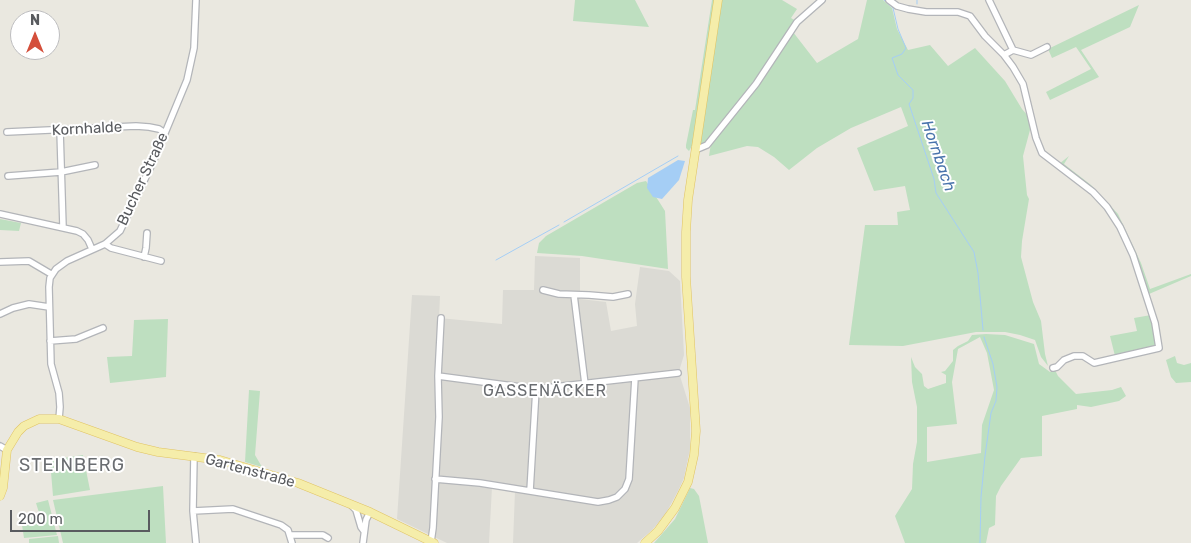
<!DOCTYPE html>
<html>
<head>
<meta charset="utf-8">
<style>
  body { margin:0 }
  #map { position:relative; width:1191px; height:543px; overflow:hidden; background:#eae8e0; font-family:Rubik,sans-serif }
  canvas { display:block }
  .north { position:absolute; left:10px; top:10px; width:50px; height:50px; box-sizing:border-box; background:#fff; border:1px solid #bdbdbf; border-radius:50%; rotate:0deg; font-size:14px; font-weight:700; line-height:20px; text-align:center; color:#595b5f }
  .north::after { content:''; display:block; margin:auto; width:18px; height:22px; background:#d44f3b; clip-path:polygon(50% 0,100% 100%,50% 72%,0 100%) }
  .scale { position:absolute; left:10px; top:510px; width:140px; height:22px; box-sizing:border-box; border:2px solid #595b5f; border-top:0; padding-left:6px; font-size:15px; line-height:18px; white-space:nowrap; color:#595b5f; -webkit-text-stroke:4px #fff; paint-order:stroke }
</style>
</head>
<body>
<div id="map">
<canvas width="1191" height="543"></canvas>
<div class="north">N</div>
<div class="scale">200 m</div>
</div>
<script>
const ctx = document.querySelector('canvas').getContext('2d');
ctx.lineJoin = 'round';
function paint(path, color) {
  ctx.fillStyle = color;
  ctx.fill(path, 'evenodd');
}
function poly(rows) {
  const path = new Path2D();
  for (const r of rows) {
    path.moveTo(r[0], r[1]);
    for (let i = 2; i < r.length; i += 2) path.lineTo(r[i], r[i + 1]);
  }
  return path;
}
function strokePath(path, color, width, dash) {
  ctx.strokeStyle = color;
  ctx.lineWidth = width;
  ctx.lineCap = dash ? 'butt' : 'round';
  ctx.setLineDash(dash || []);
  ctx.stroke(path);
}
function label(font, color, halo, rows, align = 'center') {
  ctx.font = font + ' Rubik,sans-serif';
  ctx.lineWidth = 4;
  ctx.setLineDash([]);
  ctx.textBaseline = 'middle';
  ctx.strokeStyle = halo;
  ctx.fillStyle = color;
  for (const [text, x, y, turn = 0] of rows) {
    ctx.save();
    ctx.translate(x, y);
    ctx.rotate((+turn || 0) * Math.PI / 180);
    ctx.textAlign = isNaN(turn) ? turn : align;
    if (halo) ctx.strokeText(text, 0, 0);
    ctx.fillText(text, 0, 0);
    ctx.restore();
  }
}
const industrial = poly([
  [535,256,580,258,580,299,606,302,611,331,637,326,635,304,640,267,669,271,680,281,684,355,680,368,680,376,690,408,690,449,687,463,684,478,678,491,665,515,652,530,637,543,513,543,515,491,492,487,489,543,447,543,397,519,412,295,440,296,439,318,502,324,503,290,534,290]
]);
const green = poly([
  [575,0,635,0,649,27,573,21],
  [712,0,716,0,693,144,689,151,686,148,686,145,693,110,695,110],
  [720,0,782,0,797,9,791,18,796,21,758,77,705,143,701,144,699,142],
  [867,0,883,0,892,8,897,29,908,50,930,45,948,66,975,48,1005,81,1022,109,1029,117,1030,130,1023,156,1027,195,1029,199,1022,241,1021,257,1033,302,1041,321,1045,354,1048,366,1041,357,1035,340,1020,335,1005,332,976,332,903,346,849,345,865,225,898,225,897,212,910,210,905,186,874,191,857,148,908,126,901,107,851,128,817,148,789,170,774,157,758,147,747,146,709,156,711,143,793,32,817,63,858,39],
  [1139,5,1130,27,1081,50,1099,77,1050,100,1046,92,1091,69,1076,47,1052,58,1048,49],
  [1069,156,1064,164,1091,185,1118,214,1141,263,1150,289,1191,274,1191,276,1149,294,1134,252,1093,189,1059,164],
  [646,181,665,211,668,269,582,256,537,253,539,243,546,236,637,183],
  [0,219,21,223,19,231,0,230],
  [1151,315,1154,328,1156,345,1153,348,1115,356,1110,336,1137,331,1134,318],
  [168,319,166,377,110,383,107,357,132,356,134,320],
  [986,334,1005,335,1034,344,1039,364,1050,372,1055,370,1058,376,1076,394,1112,390,1121,387,1126,396,1119,401,1091,407,1077,405,1077,409,1042,416,1042,456,1021,458,1001,486,996,496,995,525,989,528,986,543,905,543,895,516,912,489,913,464,917,442,917,407,912,382,911,357,915,367,922,374,924,386,928,389,946,383,946,375,941,372,945,371,953,361,953,350,958,346,968,341,972,335],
  [980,337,987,353,994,390,982,425,981,453,927,462,927,427,957,424,952,382,958,349],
  [1175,356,1177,363,1184,365,1191,363,1191,382,1176,383,1171,377,1166,360],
  [249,390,260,391,255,455,262,467,245,462],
  [83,455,90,490,53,496,50,460],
  [163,486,166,543,63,543,53,500],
  [690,488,694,489,699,496,708,543,654,543,675,519],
  [48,500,57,535,24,538,21,519,40,516,36,503],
  [58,536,59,543,29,543,29,539]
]);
const water = poly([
  [678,160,685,161,679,180,662,199,653,197,647,188,648,178]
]);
const stream = poly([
  [884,0,893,8,898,29,906,48,902,54,892,58,898,75,913,90,913,98,909,104,934,179,936,193,974,252,978,273,983,330],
  [917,0,917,4],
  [564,222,678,156],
  [496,260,559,225],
  [980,543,981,497,985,456,991,413,996,401,997,387,993,364,984,337]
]);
const minor = poly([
  [889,0,897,6,908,9,926,12,958,12,970,16,985,36,1004,55,1013,67,1023,84,1036,138,1042,153,1093,192,1107,207,1120,227,1133,255,1155,323,1159,348,1094,363,1083,356,1074,356,1064,360,1057,367,1053,368],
  [989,0,1013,50],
  [1004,55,1013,50,1031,55,1047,47],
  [60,130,63,227],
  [7,132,136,126,149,127,159,129,165,133],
  [695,150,707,145,756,84,797,22,822,0],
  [8,176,61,172,95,165],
  [0,214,77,231,83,234,88,240,92,249],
  [105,244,111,248,161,261],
  [144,257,146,248,147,233],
  [0,262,29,261,51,274],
  [543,290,559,294,589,295,613,297,628,294],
  [574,295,585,384],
  [0,314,13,308,29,304,49,307],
  [50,341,76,339,103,328],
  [438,376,536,389,678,373],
  [59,419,60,407,59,393,51,364,49,287,50,278,56,269,67,261,105,244,120,231,153,162,187,80,194,48,196,0],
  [0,446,7,450],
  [194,456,193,511,196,543],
  [435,479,480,483,598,502,609,500,617,497,625,489,629,479,635,378],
  [530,491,536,389],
  [351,505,356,510,361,527,364,531],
  [193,511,233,509,281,525,288,530,292,543],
  [291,535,323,535,328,538],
  [431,542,433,528,439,417,438,376,441,318],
  [363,543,366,520,370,512]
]);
const major = poly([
  [0,496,3,488,7,450,18,432,24,426,39,419,59,419,137,447,158,452,220,460,298,483,370,512,434,543],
  [645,543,658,531,675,508,688,482,694,455,696,431,686,277,686,232,688,200,718,0]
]);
const streetNames = [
  ["Kornhalde",87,129,-3],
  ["Bucher Straße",143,179,-65],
  ["Gartenstraße",250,471,15]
];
const waterNames = [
  ["Hornbach",938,156,71]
];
const neighbourhoodNames = [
  ["GASSENÄCKER",545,391]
];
const quarterNames = [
  ["STEINBERG",72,466]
];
paint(industrial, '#dbdad4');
paint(green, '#bedfc0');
paint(water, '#a5cef5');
strokePath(stream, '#a5cef5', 1);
strokePath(minor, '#b3b5b9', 8);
strokePath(major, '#e0c363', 9);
strokePath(minor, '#fff', 5.5);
strokePath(major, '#f5edaa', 8);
label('15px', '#595b5f', '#fff', streetNames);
label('italic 16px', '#4974ac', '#fff', waterNames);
ctx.letterSpacing = '1px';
label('16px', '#6a6d71', '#fff', neighbourhoodNames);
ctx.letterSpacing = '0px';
ctx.letterSpacing = '1px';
label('18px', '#6a6d71', '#fff', quarterNames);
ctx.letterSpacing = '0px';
</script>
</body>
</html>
